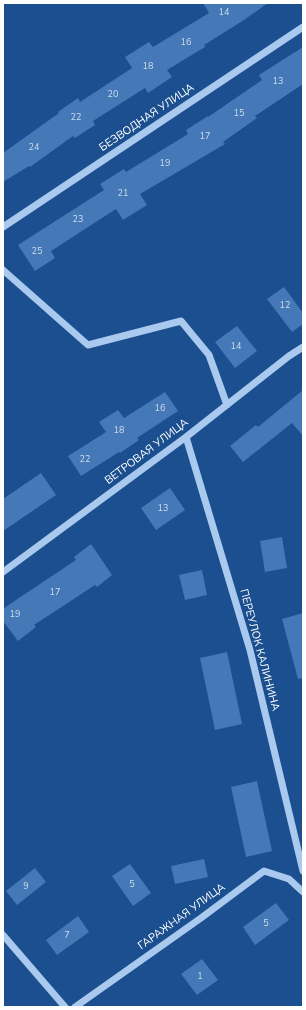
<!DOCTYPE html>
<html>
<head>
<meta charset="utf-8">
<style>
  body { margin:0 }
  #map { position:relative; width:306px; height:1010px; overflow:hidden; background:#1b4f8f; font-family:"Nunito Sans",sans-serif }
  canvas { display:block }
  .frame { position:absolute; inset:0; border:4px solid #fff; pointer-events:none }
</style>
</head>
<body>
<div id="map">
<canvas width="306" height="1010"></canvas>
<div class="frame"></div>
</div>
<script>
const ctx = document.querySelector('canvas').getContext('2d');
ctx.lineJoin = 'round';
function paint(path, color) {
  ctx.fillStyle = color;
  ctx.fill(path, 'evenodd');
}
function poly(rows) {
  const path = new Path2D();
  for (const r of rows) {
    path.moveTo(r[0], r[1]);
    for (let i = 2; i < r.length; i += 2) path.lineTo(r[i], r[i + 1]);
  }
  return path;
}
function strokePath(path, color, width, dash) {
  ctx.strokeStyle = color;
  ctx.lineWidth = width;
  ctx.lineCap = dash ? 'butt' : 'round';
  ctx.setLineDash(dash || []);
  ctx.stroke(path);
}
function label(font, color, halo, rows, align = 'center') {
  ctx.font = font + ' "Nunito Sans",sans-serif';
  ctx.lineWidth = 4;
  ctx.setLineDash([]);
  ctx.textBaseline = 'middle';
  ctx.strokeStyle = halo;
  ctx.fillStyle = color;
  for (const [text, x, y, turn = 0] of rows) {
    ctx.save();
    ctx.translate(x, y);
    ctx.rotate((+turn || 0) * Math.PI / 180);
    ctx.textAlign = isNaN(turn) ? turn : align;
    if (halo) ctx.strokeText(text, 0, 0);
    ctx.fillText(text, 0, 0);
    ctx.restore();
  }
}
const building = poly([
  [203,3,268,3,244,20,204,45,205,47,167,70,172,77,148,93,145,88,93,121,95,125,75,138,73,136,30,167,29,166,3,182,3,153,59,113,58,112,78,98,80,102,132,68,125,57,149,42,153,47,209,13],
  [303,47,303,84,255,116,257,118,223,142,225,144,140,194,147,205,123,220,116,209,51,251,55,258,35,271,18,245,104,190,100,184,124,169,126,172,188,134,186,130,208,116,208,117,262,80,259,75],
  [284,287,303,313,303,324,292,332,267,299],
  [237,326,257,351,235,368,215,342],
  [303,390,303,436,292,423,243,462,230,446,256,425,258,427],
  [165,392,178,411,137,438,139,440,120,453,119,452,81,476,68,456,106,432,99,422,118,410,124,418],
  [41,473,56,495,3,531,3,499],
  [170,488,185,510,156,530,141,508],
  [282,537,287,568,265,572,260,541],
  [91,544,112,575,97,587,95,585,34,625,36,627,18,641,3,621,3,609,16,600,76,560,74,557],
  [202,570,207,595,185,600,179,575],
  [303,613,303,678,298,679,282,619],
  [227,652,242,724,215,730,200,658],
  [257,781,272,851,246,857,231,787],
  [204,859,208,877,175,884,171,866],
  [130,864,151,893,133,906,112,876],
  [35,868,46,882,17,905,6,891],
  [276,903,289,920,255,945,243,927],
  [78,916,89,932,57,955,46,940],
  [202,959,218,980,197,995,181,974]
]);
const minor = poly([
  [3,227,303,27],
  [3,270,88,345,181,321,209,355,227,405],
  [186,437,250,650,303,871],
  [3,572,186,437,289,356,303,347],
  [3,935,65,1007],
  [75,1007,201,918,264,871,289,879,303,892]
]);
const numberNames = [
  ["14",224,13],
  ["16",186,43],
  ["18",148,67],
  ["13",278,82],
  ["20",113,95],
  ["15",239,114],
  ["22",76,118],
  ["17",205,137],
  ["24",34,148],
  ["19",165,164],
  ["21",123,194],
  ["23",78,220],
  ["25",37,252],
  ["12",285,306],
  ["14",236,347],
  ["16",160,409],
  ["18",119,431],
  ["22",85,460],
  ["13",163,509],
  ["17",55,593],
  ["19",15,615],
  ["5",132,885],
  ["9",26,887],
  ["5",266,924],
  ["7",67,936],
  ["1",200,977]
];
const streetNames = [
  ["БЕЗВОДНАЯ УЛИЦА",147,118,-34],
  ["ВЕТРОВАЯ УЛИЦА",147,452,-37],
  ["ПЕРЕУЛОК КАЛИНИНА",259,650,75],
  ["ГАРАЖНАЯ УЛИЦА",182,917,-36]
];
paint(building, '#4478b7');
strokePath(minor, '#a9c9ee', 7);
label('9px', '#d0dded', null, numberNames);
label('11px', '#fff', '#1b4f8f', streetNames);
</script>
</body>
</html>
